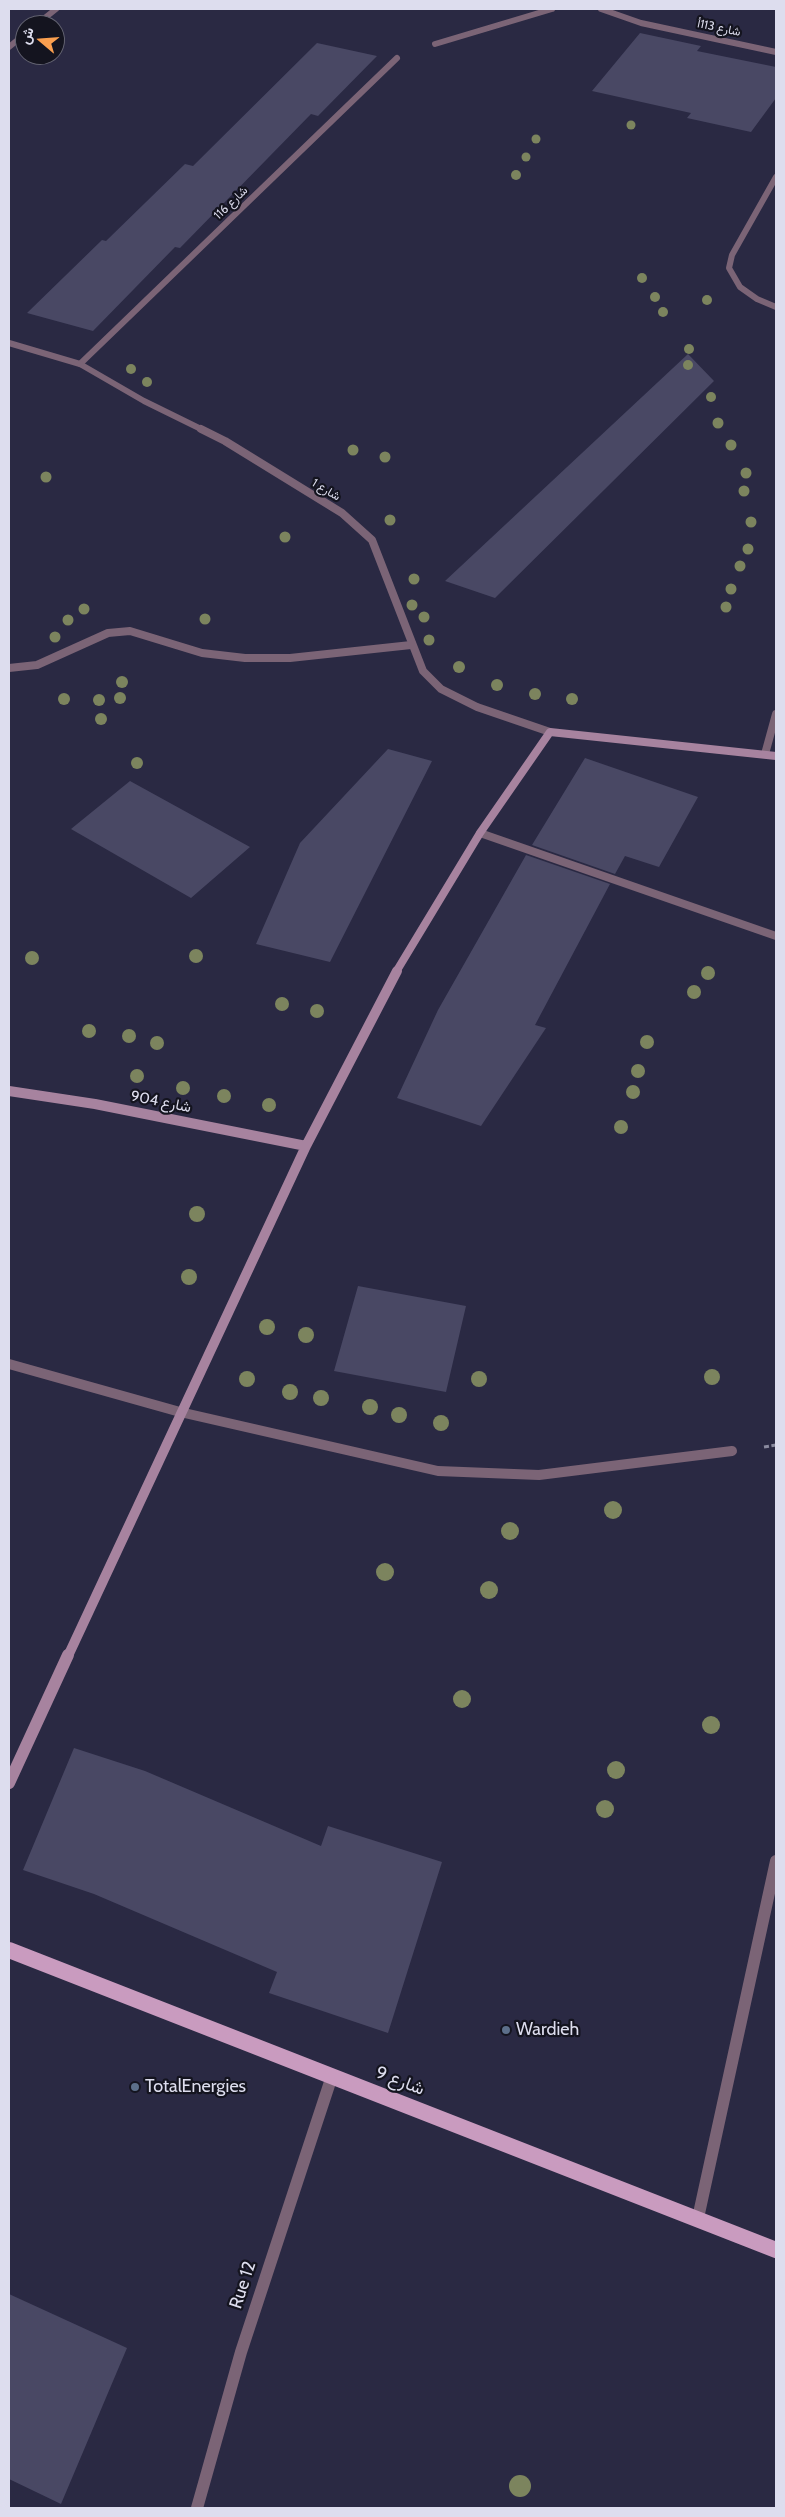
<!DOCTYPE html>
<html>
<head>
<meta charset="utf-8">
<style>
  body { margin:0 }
  #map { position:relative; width:785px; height:2517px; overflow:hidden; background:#2a2943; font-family:Cabin,Vazirmatn,sans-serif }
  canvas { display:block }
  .frame { position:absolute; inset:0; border:10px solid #dde; pointer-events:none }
  .north { position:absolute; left:15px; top:15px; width:50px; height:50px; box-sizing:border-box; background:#14141f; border:1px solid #646472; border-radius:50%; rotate:288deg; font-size:14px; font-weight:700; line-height:20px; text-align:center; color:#dde }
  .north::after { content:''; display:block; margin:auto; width:18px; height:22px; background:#fa9f4f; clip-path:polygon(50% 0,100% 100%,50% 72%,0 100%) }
</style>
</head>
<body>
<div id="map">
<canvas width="785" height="2517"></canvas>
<div class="frame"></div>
<div class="north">ش</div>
</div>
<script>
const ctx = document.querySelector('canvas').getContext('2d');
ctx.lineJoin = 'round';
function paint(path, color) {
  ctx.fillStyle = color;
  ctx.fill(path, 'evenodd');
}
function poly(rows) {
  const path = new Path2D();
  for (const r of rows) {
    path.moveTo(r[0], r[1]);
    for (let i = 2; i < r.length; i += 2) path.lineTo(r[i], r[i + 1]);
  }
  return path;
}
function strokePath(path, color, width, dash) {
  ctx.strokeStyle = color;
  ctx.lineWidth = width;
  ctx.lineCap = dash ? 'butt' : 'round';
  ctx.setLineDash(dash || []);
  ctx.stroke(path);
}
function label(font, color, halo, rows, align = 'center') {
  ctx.font = font + ' Cabin,Vazirmatn,sans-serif';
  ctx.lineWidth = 4.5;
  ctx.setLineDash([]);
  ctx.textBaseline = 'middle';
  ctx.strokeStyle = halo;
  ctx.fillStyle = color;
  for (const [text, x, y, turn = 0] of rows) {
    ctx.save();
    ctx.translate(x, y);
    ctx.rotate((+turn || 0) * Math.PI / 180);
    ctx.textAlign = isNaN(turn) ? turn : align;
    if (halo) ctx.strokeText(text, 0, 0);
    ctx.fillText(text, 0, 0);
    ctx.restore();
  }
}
const building = poly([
  [640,33,701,46,697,51,776,67,776,98,751,132,687,118,691,113,592,91],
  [317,43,377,56,318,116,311,114,180,248,175,247,93,331,27,313,102,240,106,241,185,164,193,166],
  [688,354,714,381,495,598,445,581],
  [388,749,432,761,330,962,256,944,300,843],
  [585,758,698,797,659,867,625,856,615,874,532,845],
  [130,781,250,847,191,898,71,829],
  [526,855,610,884,535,1025,546,1028,481,1126,397,1098,438,1010],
  [358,1286,466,1306,446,1392,334,1371],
  [74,1748,145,1771,321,1846,328,1826,442,1862,388,2033,269,1993,277,1972,94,1894,23,1870],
  [9,2294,127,2348,61,2504,9,2479]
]);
const path = poly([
  [764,1447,776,1445]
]);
const service = poly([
  [9,1364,180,1412]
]);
const minorFar3 = poly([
  [601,9,641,23,776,52],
  [36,25,56,9],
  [435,44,552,9],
  [9,47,25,34],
  [776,177,732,255,729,268,740,287,757,299,776,307],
  [80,364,397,58]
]);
const minorFar2 = poly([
  [9,668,37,665,108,633,130,631,202,653,245,658,290,658,411,645],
  [765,754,776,714],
  [480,833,776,936]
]);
const minorFar1 = poly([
  [180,1412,438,1471,539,1475,732,1451]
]);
const minor = poly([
  [698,2218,776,1861],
  [197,2508,241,2352,332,2076]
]);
const tertiaryFar1 = poly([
  [9,343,80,364,144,401,203,430]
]);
const tertiary = poly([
  [201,429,225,441,342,513,372,540,423,671,441,689,477,707,550,732]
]);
const secondaryFar2 = poly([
  [396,972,480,833,550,732,776,756]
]);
const secondaryFar1 = poly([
  [9,1091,95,1104,306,1146],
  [68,1656,306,1146,397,971]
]);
const secondary = poly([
  [9,1783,68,1655]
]);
const primary = poly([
  [9,1950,776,2250]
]);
const trees = [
  [631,125,4.5],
  [536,139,4.5],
  [526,157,4.5],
  [516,175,5],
  [642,278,5],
  [655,297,5],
  [707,300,5],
  [663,312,5],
  [689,349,5],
  [688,365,5],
  [131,369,5],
  [147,382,5],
  [711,397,5],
  [718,423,5.5],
  [731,445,5.5],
  [353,450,5.5],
  [385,457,5.5],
  [746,473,5.5],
  [46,477,5.5],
  [744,491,5.5],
  [390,520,5.5],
  [751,522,5.5],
  [285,537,5.5],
  [748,549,5.5],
  [740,566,5.5],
  [414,579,5.5],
  [731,589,5.5],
  [412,605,5.5],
  [726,607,5.5],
  [84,609,5.5],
  [424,617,5.5],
  [205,619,5.5],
  [68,620,5.5],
  [55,637,5.5],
  [429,640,5.5],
  [459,667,6],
  [122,682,6],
  [497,685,6],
  [535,694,6],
  [120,698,6],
  [64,699,6],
  [572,699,6],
  [99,700,6],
  [101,719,6],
  [137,763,6],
  [196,956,7],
  [32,958,7],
  [708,973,7],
  [694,992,7],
  [282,1004,7],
  [317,1011,7],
  [89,1031,7],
  [129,1036,7],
  [647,1042,7],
  [157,1043,7],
  [638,1071,7],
  [137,1076,7],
  [183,1088,7],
  [633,1092,7],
  [224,1096,7],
  [269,1105,7],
  [621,1127,7],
  [197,1214,8],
  [189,1277,8],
  [267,1327,8],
  [306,1335,8],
  [712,1377,8],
  [247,1379,8],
  [479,1379,8],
  [290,1392,8],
  [321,1398,8],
  [370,1407,8],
  [399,1415,8],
  [441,1423,8],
  [613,1510,9],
  [510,1531,9],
  [385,1572,9],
  [489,1590,9],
  [462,1699,9],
  [711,1725,9],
  [616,1770,9],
  [605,1809,9],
  [520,2486,11]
];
const markers = [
  [506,2030,5,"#5c6f8a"],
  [135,2087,5,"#5c6f8a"]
];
const farStreetnames = [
  ["شارع 113أ",719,28,12],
  ["شارع 116",231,203,-44],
  ["شارع 1",326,490,31]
];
const streetNames = [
  ["شارع 904",161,1102,11]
];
const nearPoinames = [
  ["Wardieh",516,2030],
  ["TotalEnergies",145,2087]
];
const nearStreetnames = [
  ["شارع 9",400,2081,21],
  ["Rue 12",243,2285,-72]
];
paint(building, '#494864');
strokePath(path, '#8a8a9f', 3, [5, 2.5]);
strokePath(service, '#7b6476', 10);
strokePath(minorFar3, '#7b6476', 6);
strokePath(minorFar2, '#7b6476', 8);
strokePath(minorFar1, '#7b6476', 10);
strokePath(minor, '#7b6476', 12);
strokePath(tertiaryFar1, '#7b6476', 6);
strokePath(tertiary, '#7b6476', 8);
strokePath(secondaryFar2, '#a7839f', 8);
strokePath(secondaryFar1, '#a7839f', 10);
strokePath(secondary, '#a7839f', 12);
strokePath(primary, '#c99bbf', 16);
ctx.fillStyle = '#7c845e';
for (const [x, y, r] of trees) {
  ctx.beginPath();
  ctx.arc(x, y, r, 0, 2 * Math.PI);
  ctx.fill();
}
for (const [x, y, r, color] of markers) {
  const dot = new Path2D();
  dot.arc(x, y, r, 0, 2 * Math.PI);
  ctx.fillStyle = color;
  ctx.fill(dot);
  strokePath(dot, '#14141f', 2);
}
label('12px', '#dde', '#14141f', farStreetnames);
label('15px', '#dde', '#14141f', streetNames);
label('18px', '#dde', '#14141f', nearPoinames, 'left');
label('18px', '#dde', '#14141f', nearStreetnames);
</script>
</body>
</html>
